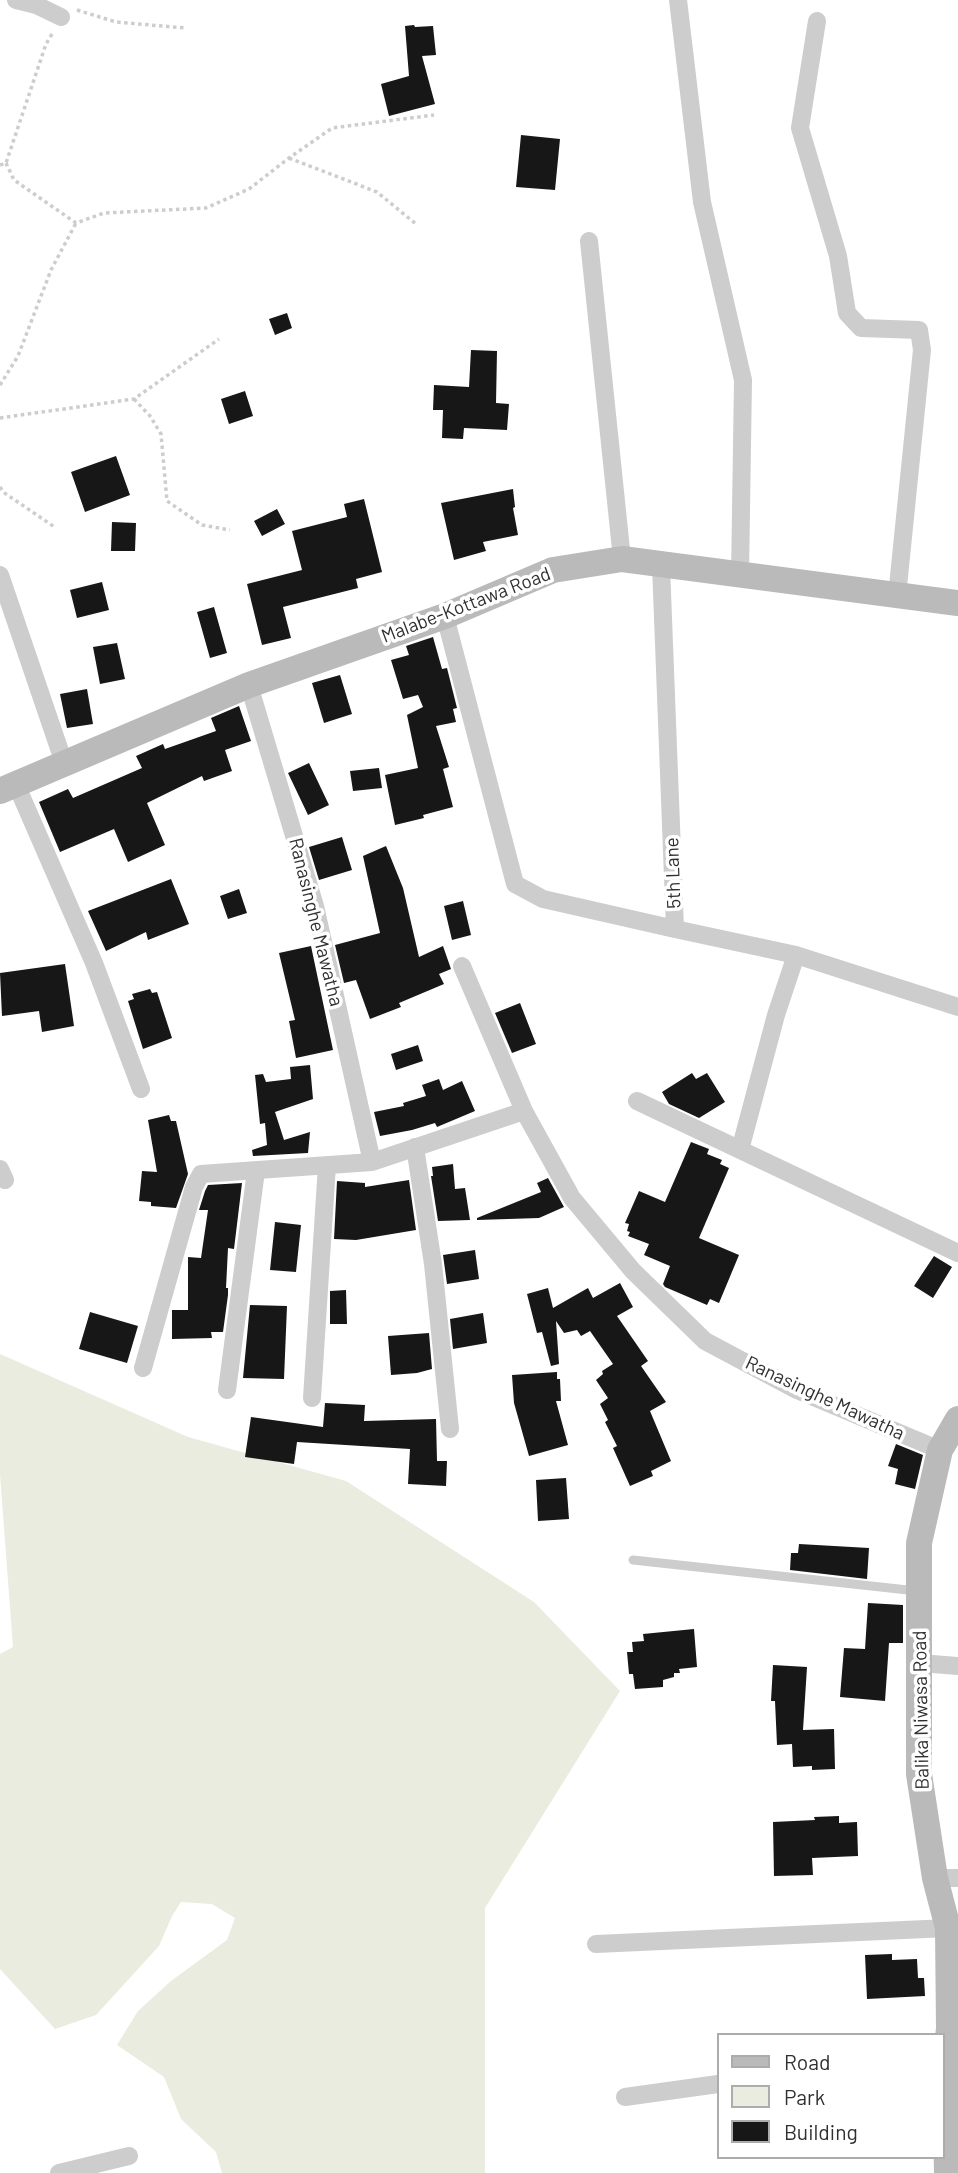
<!DOCTYPE html>
<html>
<head>
<meta charset="utf-8">
<style>
  body { margin:0 }
  #map { position:relative; width:958px; height:2173px; overflow:hidden; background:#fff; font-family:Barlow,sans-serif }
  canvas { display:block }
  .legend { position:absolute; left:717px; top:2033px; width:228px; height:126px; box-sizing:border-box; background:#fff; border:2px solid #acacac; margin:0; padding:9px 12px; list-style:none; font-size:21px; color:#303030 }
  .legend li { display:flex; align-items:center; gap:14px; height:35px }
  .legend b { width:35px; border:2px solid #acacac }
</style>
</head>
<body>
<div id="map">
<canvas width="958" height="2173"></canvas>
<ul class="legend">
<li><b style="height:9px;background:#bababa"></b>Road</li>
<li><b style="height:19px;background:#e9ecde"></b>Park</li>
<li><b style="height:19px;background:#171717"></b>Building</li>
</ul>
</div>
<script>
const ctx = document.querySelector('canvas').getContext('2d');
ctx.lineJoin = 'round';
function paint(path, color) {
  ctx.fillStyle = color;
  ctx.fill(path, 'evenodd');
}
function poly(rows) {
  const path = new Path2D();
  for (const r of rows) {
    path.moveTo(r[0], r[1]);
    for (let i = 2; i < r.length; i += 2) path.lineTo(r[i], r[i + 1]);
  }
  return path;
}
function strokePath(path, color, width, dash) {
  ctx.strokeStyle = color;
  ctx.lineWidth = width;
  ctx.lineCap = dash ? 'butt' : 'round';
  ctx.setLineDash(dash || []);
  ctx.stroke(path);
}
function label(font, color, halo, rows, align = 'center') {
  ctx.font = font + ' Barlow,sans-serif';
  ctx.lineWidth = 7;
  ctx.setLineDash([]);
  ctx.textBaseline = 'middle';
  ctx.strokeStyle = halo;
  ctx.fillStyle = color;
  for (const [text, x, y, turn = 0] of rows) {
    ctx.save();
    ctx.translate(x, y);
    ctx.rotate((+turn || 0) * Math.PI / 180);
    ctx.textAlign = isNaN(turn) ? turn : align;
    if (halo) ctx.strokeText(text, 0, 0);
    ctx.fillText(text, 0, 0);
    ctx.restore();
  }
}
const green = poly([
  [0,1354,188,1437,346,1481,534,1602,620,1691,485,1908,485,2173,222,2173,216,2152,181,2119,164,2077,117,2045,138,2011,171,1981,227,1940,235,1918,212,1904,181,1902,172,1916,159,1946,96,2015,55,2029,0,1969,0,1654,13,1647,0,1474]
]);
const building = poly([
  [414,25,415,27,433,26,436,55,422,56,435,104,389,116,381,84,409,76,405,26],
  [521,135,560,139,555,190,516,187],
  [287,313,292,328,275,335,269,319],
  [471,350,497,351,496,403,509,404,507,430,464,428,463,439,442,438,443,410,433,410,434,385,469,387],
  [245,391,253,416,229,424,221,399],
  [116,456,130,495,85,512,71,472],
  [513,489,515,507,513,508,518,535,483,542,486,551,454,560,441,503],
  [364,499,382,572,356,579,358,588,283,607,291,638,262,645,247,584,302,570,292,531,347,517,344,504],
  [277,509,285,524,262,536,254,521],
  [112,522,136,523,135,551,111,551],
  [102,582,109,610,77,618,70,590],
  [214,607,227,653,210,658,197,612],
  [433,637,442,669,447,668,457,708,453,709,456,722,436,726,449,767,443,769,453,807,423,815,424,818,395,825,385,775,418,768,407,715,423,707,418,695,403,699,391,660,409,655,406,646],
  [117,643,125,679,100,684,93,647],
  [340,675,352,714,324,723,312,683],
  [87,689,93,724,67,728,60,694],
  [239,706,251,741,225,750,232,771,204,781,202,776,147,803,165,845,128,862,114,829,60,852,39,802,68,789,73,798,142,768,136,756,163,744,165,749,216,731,211,718],
  [309,763,329,805,308,815,288,773],
  [379,768,382,788,353,791,350,771],
  [342,837,352,870,319,880,309,847],
  [386,846,403,888,419,957,443,946,451,969,439,974,444,984,399,1003,401,1007,370,1019,356,980,344,983,335,945,380,933,363,856],
  [171,879,189,924,148,940,146,932,106,951,88,911],
  [239,889,247,913,228,919,220,896],
  [463,901,471,935,452,940,444,906],
  [311,946,333,1050,296,1058,289,1021,295,1020,279,953],
  [65,964,74,1026,42,1032,39,1011,2,1016,0,973],
  [150,989,152,993,157,992,172,1038,143,1049,128,1001,134,999,132,994],
  [520,1003,536,1044,512,1053,495,1013],
  [418,1045,423,1061,396,1070,391,1054],
  [310,1065,313,1099,275,1112,284,1140,310,1132,308,1153,253,1156,252,1150,267,1145,265,1123,260,1124,255,1075,263,1074,266,1082,291,1079,290,1067],
  [692,1073,696,1079,707,1073,725,1102,699,1118,669,1104,662,1092],
  [439,1079,443,1090,462,1081,475,1111,437,1127,435,1123,412,1130,380,1136,374,1112,404,1106,403,1103,426,1096,422,1085],
  [169,1115,171,1121,176,1121,188,1174,176,1208,151,1206,151,1202,139,1201,142,1171,157,1172,148,1120],
  [691,1142,709,1149,707,1154,722,1160,720,1164,729,1168,699,1238,739,1255,719,1303,710,1299,707,1305,665,1287,663,1284,670,1266,644,1255,649,1244,628,1236,630,1232,627,1231,629,1224,625,1223,639,1191,665,1202],
  [453,1164,455,1189,465,1188,470,1220,438,1221,431,1176,433,1176,432,1167],
  [548,1178,564,1207,539,1218,477,1220,477,1218,541,1192,537,1183],
  [409,1180,416,1230,356,1240,334,1239,337,1181,365,1183,365,1187],
  [242,1183,234,1249,228,1248,226,1288,228,1288,228,1295,223,1332,211,1332,212,1338,172,1339,172,1310,188,1310,188,1257,201,1258,208,1210,199,1210,205,1191,208,1185],
  [275,1222,301,1225,296,1272,270,1270],
  [475,1250,479,1279,447,1284,443,1255],
  [934,1256,952,1267,933,1298,914,1286],
  [620,1283,633,1307,617,1316,648,1361,641,1366,666,1402,650,1411,671,1461,651,1471,653,1476,630,1486,613,1448,617,1446,605,1422,608,1420,600,1404,608,1398,596,1380,603,1374,602,1371,613,1364,590,1331,581,1336,577,1330,564,1333,556,1321,559,1364,551,1366,542,1332,537,1333,527,1294,548,1288,553,1308,588,1288,593,1298],
  [346,1290,347,1324,330,1324,330,1291],
  [250,1305,287,1306,284,1379,243,1378],
  [90,1312,138,1326,127,1363,79,1349],
  [483,1313,487,1343,453,1349,450,1319],
  [429,1333,432,1369,417,1373,391,1375,388,1336],
  [557,1372,557,1379,560,1379,561,1401,556,1401,568,1445,529,1456,514,1403,512,1375],
  [325,1403,365,1405,364,1421,436,1419,437,1461,447,1461,446,1486,408,1484,410,1449,297,1442,294,1464,245,1457,251,1417,323,1427],
  [896,1444,923,1455,915,1489,895,1484,898,1469,888,1466],
  [566,1478,569,1519,538,1521,536,1480],
  [799,1544,869,1548,867,1579,790,1570,791,1553,798,1553],
  [868,1603,903,1605,903,1643,889,1643,885,1701,840,1697,844,1648,865,1649],
  [694,1629,697,1667,679,1669,680,1673,674,1673,674,1677,663,1680,663,1687,635,1689,633,1674,629,1674,627,1652,633,1652,632,1642,644,1641,643,1634],
  [773,1665,807,1667,803,1730,834,1729,835,1769,812,1770,812,1766,793,1767,792,1744,777,1745,775,1701,771,1701],
  [839,1816,839,1823,857,1822,858,1856,812,1858,813,1875,774,1876,773,1822,815,1820,814,1817],
  [892,1954,892,1960,917,1959,918,1978,924,1978,925,1996,867,1999,865,1955]
]);
const path = poly([
  [77,10,116,22,185,28],
  [289,158,377,192,416,224],
  [6,163,14,180,76,223,104,213,206,208,249,189,289,158,332,128,434,115],
  [0,165,6,163,46,44,52,34],
  [0,385,18,356,51,270,76,223],
  [134,399,150,416,161,434,167,501,202,525,230,530],
  [0,418,134,399,219,339],
  [0,487,3,492,56,528]
]);
const lane = poly([
  [633,1560,917,1591]
]);
const street = poly([
  [16,0,36,5,61,17],
  [678,0,702,202,743,380,740,576],
  [817,21,800,128,838,256,847,313,861,328,919,330,922,350,897,596],
  [589,241,622,559],
  [661,566,675,929,796,955,958,1007],
  [0,575,64,763],
  [445,616,515,884,543,899,675,929],
  [249,685,315,906,372,1162],
  [16,784,94,963,141,1089],
  [462,966,524,1111],
  [637,1101,958,1253],
  [415,1147,433,1264,450,1429],
  [740,1150,776,1015,796,955],
  [0,1169,5,1180],
  [143,1368,194,1187,201,1174,372,1162,524,1111,572,1198,633,1271,705,1341,797,1390,940,1450],
  [227,1390,256,1171],
  [312,1398,327,1165],
  [920,1663,958,1666],
  [935,1878,958,1878],
  [596,1944,948,1928],
  [625,2097,718,2084],
  [59,2173,129,2156]
]);
const secondary = poly([
  [0,791,249,685,445,616,553,570,622,559,958,603],
  [947,2173,945,2068,949,2028,948,1928,935,1878,919,1774,919,1543,940,1450,958,1419]
]);
const streetNames = [
  ["Malabe-Kottawa Road",466,605,-21],
  ["5th Lane",673,873,-92],
  ["Ranasinghe Mawatha",316,922,76],
  ["Ranasinghe Mawatha",825,1398,25],
  ["Balika Niwasa Road",921,1710,-91]
];
paint(green, '#e9ecde');
paint(building, '#171717');
strokePath(path, '#cdcdcd', 3.5, [3.5, 3.5]);
strokePath(lane, '#cdcdcd', 9);
strokePath(street, '#cdcdcd', 18);
strokePath(secondary, '#bababa', 26);
label('19px', '#303030', '#fff', streetNames);
</script>
</body>
</html>
